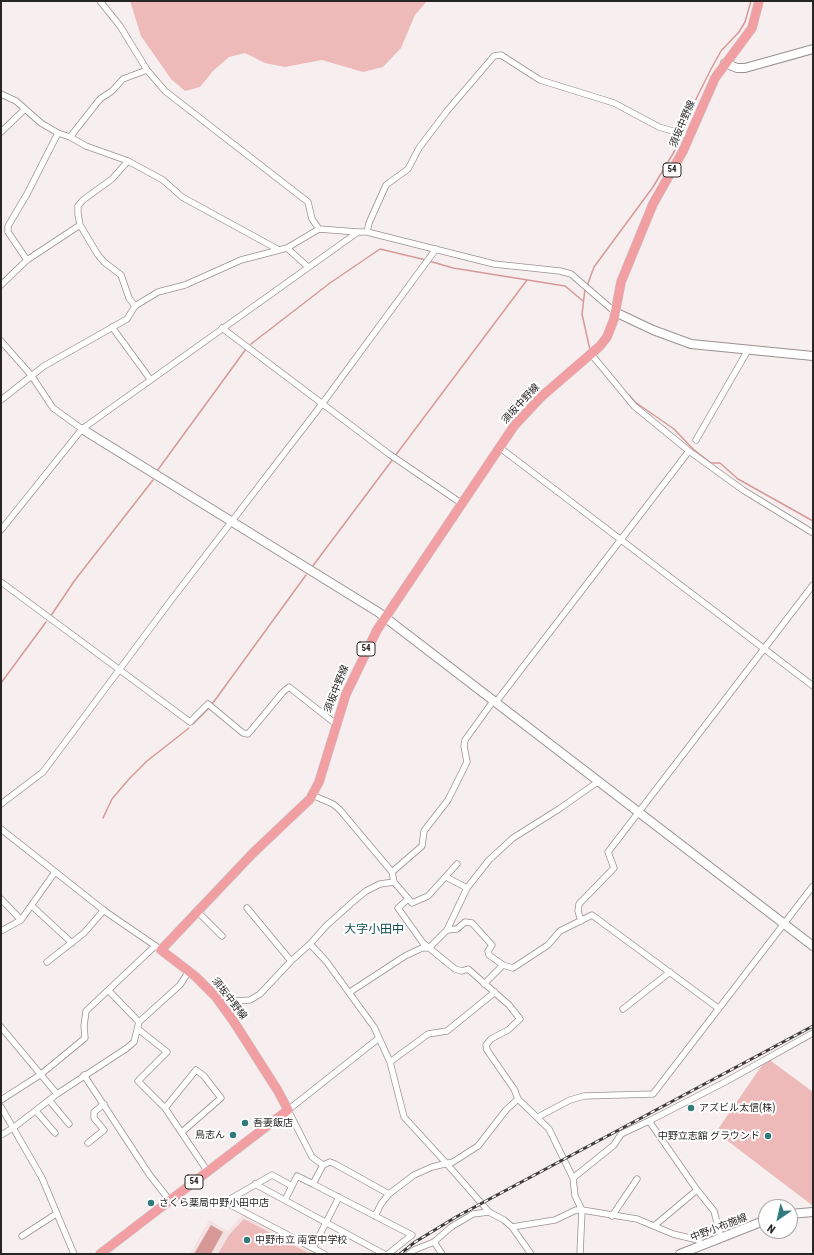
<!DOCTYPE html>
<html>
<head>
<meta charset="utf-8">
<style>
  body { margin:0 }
  #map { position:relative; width:814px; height:1255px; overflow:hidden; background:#f7efef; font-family:"Roboto Condensed",sans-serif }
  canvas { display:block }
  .frame { position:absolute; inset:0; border:2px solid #282625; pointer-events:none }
  .north { position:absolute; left:758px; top:1199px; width:40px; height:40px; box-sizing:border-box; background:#fff; border:1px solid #a9a8a8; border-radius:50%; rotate:214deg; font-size:11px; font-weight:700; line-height:16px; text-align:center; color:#282625 }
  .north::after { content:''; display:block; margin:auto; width:14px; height:18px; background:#327b7d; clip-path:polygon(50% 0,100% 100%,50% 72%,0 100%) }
</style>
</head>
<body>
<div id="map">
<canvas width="814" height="1255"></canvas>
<div class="frame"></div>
<div class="north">N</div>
</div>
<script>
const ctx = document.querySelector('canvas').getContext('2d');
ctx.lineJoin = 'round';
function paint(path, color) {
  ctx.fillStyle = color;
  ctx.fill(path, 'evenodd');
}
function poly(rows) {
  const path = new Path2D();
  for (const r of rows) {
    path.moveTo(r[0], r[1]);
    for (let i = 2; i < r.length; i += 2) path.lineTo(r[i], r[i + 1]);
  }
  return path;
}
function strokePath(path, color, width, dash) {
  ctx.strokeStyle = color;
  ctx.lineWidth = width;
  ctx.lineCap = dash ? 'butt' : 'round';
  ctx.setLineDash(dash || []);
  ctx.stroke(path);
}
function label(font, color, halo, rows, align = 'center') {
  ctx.font = font + ' "Roboto Condensed","Noto Sans JP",sans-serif';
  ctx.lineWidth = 4;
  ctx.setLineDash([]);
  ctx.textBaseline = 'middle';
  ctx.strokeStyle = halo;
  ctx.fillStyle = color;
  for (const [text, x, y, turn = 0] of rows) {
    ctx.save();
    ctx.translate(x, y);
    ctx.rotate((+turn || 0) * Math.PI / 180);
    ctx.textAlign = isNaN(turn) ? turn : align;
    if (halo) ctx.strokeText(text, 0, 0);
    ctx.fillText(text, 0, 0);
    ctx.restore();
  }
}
const built = poly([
  [245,1212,324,1254,190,1254,209,1220,228,1231]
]);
const green = poly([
  [130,1,427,1,415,15,401,48,383,67,363,72,322,60,285,67,265,63,245,53,229,57,213,71,200,87,185,91,171,79,141,36],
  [767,1058,813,1092,813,1206,716,1132],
  [244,1219,310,1254,218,1254,229,1235]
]);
const water = poly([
  [211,1225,223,1232,211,1254,194,1254]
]);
const stream = poly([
  [683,132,693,105,711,69,721,51,739,32,745,22,751,1],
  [429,261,453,268,565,286,583,301],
  [587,286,594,267,653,187,674,152,681,136],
  [585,289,582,314,590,350],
  [251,344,330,283,380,249,426,260],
  [629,395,635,402,674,429,693,449,711,463,720,463,738,479,813,521],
  [395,456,527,280],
  [157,471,246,349],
  [312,567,393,459],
  [50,617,75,580,153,480],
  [1,683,46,622],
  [193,724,210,707,306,575],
  [103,818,112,799,129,779,147,761,189,728]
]);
const street = poly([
  [100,1,120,26,147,70,165,91,308,202,312,219,319,229],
  [1,94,16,101,41,123,58,133,70,137,86,146,128,161,163,180,182,197,279,250],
  [1,132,25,109],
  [70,137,100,99,112,91,123,79,147,70],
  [128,161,112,179,83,200,78,206,78,214,80,225,98,255,104,262,121,275,129,298,135,306],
  [367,232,369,223,386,185,408,169,419,148,447,111,494,56,501,55,540,80,614,103,659,127,690,136],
  [287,248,308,267],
  [27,260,8,232,8,226,27,194,58,133],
  [1,285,27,260,80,225],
  [112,327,150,379],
  [222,328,389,454,461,503],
  [1,341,31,375,53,408,82,429],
  [591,354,634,406,689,451,743,490,813,533],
  [1,400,44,366,127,319,135,306,158,292,185,285,241,260,287,248,319,229,358,232],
  [696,440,748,350],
  [499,447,813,686],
  [1,530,82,429,358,232,367,232,494,264,560,271,571,274,615,312],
  [1,582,190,722,208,704,243,733,248,734,283,692,289,687,336,724],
  [496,702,689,451],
  [312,795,333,804,340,810,392,872,422,846,424,831,448,800,467,762,464,746,465,740,494,700],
  [1,804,43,772,172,599,322,404,436,249],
  [1,829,106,912,157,947],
  [392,872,394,882,412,903,428,896,457,864],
  [446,877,467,888],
  [1,899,21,920],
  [408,899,398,908,423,943,455,969,462,971,468,969,509,1005,520,1019,508,1030,491,1039,486,1045,487,1050,514,1089,518,1099,549,1129,573,1178,575,1196,582,1210,580,1254],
  [32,906,72,943],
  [247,908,291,961],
  [198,912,222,936],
  [581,921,578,911,579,904,614,868,608,852,813,585],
  [447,930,457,929,465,922,472,923,492,945,488,951,489,955,503,965,513,968,548,945,560,931,592,915,718,1008],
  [1,931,21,920,55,872],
  [310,944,326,961,374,1027,390,1062,404,1117,447,1164,489,1212,504,1220,512,1227,531,1254],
  [47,962,84,933,104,910],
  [484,984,503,965],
  [109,991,139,1022],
  [350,992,405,956,422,948,429,948,447,930,467,888,489,860,513,838,559,809,599,781],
  [224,1007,236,1001,250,1000,260,994,291,961,310,944,326,926,355,900,366,891,380,884,394,882],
  [623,1009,670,972],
  [1,1027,57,1094],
  [138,1029,167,1052,138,1081,165,1108,208,1172],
  [379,1038,288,1110,312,1157,323,1165,313,1184,412,1235,388,1254],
  [390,1062,428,1034,447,1031,495,992],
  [84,1075,149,1174,170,1201],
  [1,1100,40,1075,85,1038,84,1026,86,1011,155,946],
  [49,1100,69,1124],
  [1,1107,42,1178,74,1254],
  [165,1108,196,1070,204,1076,221,1098,182,1132],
  [36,1111,55,1133],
  [538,1117,570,1100,584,1096,653,1094,813,886],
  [649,1121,725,1082,813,1033],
  [1,1135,13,1128,57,1094,127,1048,134,1042,139,1022,180,985,189,971],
  [88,1143,104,1130,94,1118,94,1112,104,1104],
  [323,1165,330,1162,335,1164,389,1194],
  [573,1178,614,1145,621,1134,649,1121,697,1190,714,1211,721,1238],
  [255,1184,384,1254],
  [292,1186,272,1175,225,1202,324,1254],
  [285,1200,297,1176,313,1184],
  [375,1216,381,1204,389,1194,414,1175,432,1167,453,1162,478,1146,506,1110,518,1099],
  [612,1216,637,1179],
  [654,1226,697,1190],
  [512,1227,555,1220,576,1210,582,1210,637,1219,673,1234,698,1240,702,1245],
  [22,1236,56,1214],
  [434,1242,442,1254],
  [313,1248,339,1197],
  [409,1254,414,1250,434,1242,451,1227,473,1214,489,1212]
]);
const secondary = poly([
  [725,63,737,68,745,68,813,49],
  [615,312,653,330,691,344,813,356],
  [82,429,378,612,813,946],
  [790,1214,813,1212],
  [680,1254,766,1220]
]);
const primary = poly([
  [100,1254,288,1110,278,1091,234,1022,216,997,195,976,161,950,253,853,310,799,319,782,346,694,377,630,514,426,541,397,600,346,607,337,614,319,621,282,653,204,683,151,715,78,752,28,759,1]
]);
const rail = poly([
  [400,1254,415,1242,456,1217,813,1026]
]);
const markers = [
  [691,1108,4,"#327b7d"],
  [245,1123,4,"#327b7d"],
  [233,1135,4,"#327b7d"],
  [768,1136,4,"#327b7d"],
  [151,1203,4,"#327b7d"],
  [247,1240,4,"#327b7d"]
];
const shields = [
  [672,170,18],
  [366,649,18],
  [194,1182,18]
];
const shieldNames = [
  ["54",672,170],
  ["54",366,649],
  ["54",194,1182]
];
const streetNames = [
  ["須坂中野線",683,124,-67],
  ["須坂中野線",521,404,-47],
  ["須坂中野線",337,689,-69],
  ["須坂中野線",229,999,52],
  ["中野小布施線",719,1228,-21]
];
const poiNames = [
  ["アズビル太信(株)",699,1108],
  ["吾妻飯店",253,1123],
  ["鳥志ん",225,1135,"right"],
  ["中野立志舘 グラウンド",760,1136,"right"],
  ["さくら薬局中野小田中店",159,1203],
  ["中野市立 南宮中学校",255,1240]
];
const quarterNames = [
  ["大字小田中",374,930]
];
paint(built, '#f3e2e1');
paint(green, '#eebab9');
paint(water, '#d79998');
strokePath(stream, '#d79998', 1.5);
strokePath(street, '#999291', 7);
strokePath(secondary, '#999291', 10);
strokePath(primary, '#d0cfcf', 10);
strokePath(street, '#fff', 5.5);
strokePath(secondary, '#fff', 8);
strokePath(primary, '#f19fa3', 9);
strokePath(rail, '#3f3c3b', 3);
strokePath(rail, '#fff', 1.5, [4.5]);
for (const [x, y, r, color] of markers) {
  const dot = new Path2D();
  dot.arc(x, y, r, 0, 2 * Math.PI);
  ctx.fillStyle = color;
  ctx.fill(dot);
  strokePath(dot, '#fff', 1.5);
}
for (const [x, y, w] of shields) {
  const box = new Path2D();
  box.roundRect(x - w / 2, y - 7, w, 14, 3);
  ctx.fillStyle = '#fff';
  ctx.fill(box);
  strokePath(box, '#282625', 1);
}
label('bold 9px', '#282625', null, shieldNames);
label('10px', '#282625', '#fff', streetNames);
label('10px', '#282625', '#fff', poiNames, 'left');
label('12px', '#114f51', '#fff', quarterNames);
</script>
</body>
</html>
